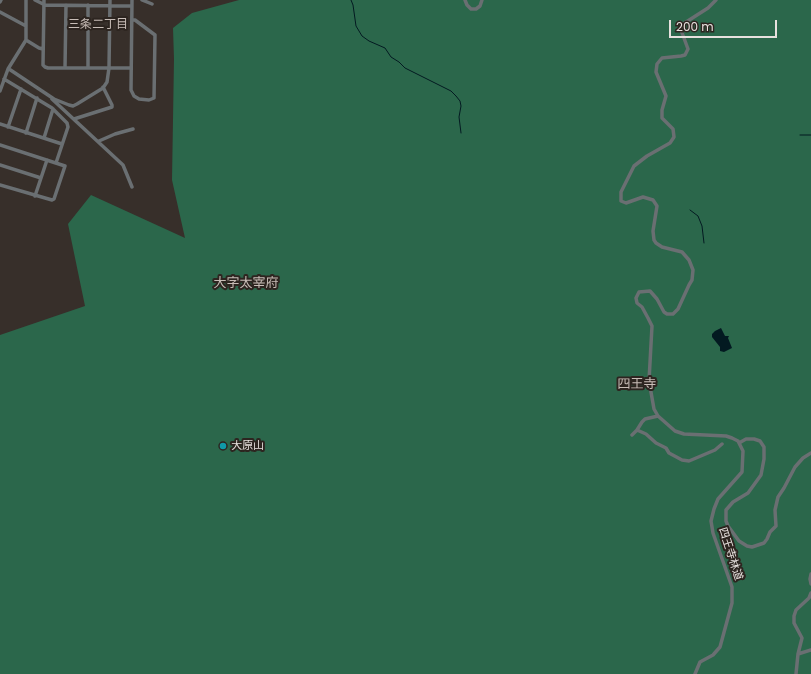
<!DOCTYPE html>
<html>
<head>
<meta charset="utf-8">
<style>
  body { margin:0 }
  #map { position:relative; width:811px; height:674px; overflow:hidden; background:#372f2a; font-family:Poppins,sans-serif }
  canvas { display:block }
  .scale { position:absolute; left:669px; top:20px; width:108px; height:18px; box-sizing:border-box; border:2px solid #e7e1de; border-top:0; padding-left:5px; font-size:12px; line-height:14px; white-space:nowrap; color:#e7e1de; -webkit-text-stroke:3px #2d2520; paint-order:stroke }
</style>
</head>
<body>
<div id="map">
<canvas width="811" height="674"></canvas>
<div class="scale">200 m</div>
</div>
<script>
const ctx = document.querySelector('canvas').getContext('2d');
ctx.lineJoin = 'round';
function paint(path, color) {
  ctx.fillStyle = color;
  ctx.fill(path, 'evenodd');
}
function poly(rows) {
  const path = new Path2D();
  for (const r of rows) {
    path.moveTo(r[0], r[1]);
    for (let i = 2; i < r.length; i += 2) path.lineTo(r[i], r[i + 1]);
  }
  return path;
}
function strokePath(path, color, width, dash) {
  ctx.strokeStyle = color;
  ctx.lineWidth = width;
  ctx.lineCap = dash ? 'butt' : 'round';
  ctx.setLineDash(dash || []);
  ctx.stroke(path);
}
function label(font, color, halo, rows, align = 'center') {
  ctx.font = font + ' Poppins,"Noto Sans JP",sans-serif';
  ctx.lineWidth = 4;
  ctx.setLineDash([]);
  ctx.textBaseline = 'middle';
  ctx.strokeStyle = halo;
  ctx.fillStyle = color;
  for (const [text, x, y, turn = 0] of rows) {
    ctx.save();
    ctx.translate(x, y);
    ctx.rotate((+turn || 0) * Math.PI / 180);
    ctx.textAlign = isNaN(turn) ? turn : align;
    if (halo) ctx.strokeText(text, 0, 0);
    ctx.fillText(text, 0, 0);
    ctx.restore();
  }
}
const green = poly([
  [239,0,811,0,811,674,0,674,0,335,85,306,68,224,91,195,185,238,172,180,174,59,173,28,192,13]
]);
const water = poly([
  [721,328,725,336,729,336,728,338,732,348,724,352,720,351,720,347,712,337,712,334,715,331]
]);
const stream = poly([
  [351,0,353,5,356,26,362,36,369,41,385,48,391,57,399,62,405,68,451,91,456,96,460,101,461,106,459,117,461,133],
  [800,135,811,135],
  [690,210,698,216,702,226,704,243]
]);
const minor = poly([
  [35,0,45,5,132,6],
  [44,0,43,65,45,67,48,68,131,68],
  [132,0,131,90,134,96,139,99,149,100,154,98,155,35,135,20,132,20],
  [142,0,152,4],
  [465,0,467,5,471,9,476,9,480,6,482,0],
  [0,2,1,0],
  [0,12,26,26],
  [26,40,39,48,43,49],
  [65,68,66,5],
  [88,68,88,5],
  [9,69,54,99,69,105,73,106,77,104,103,88,107,82,109,68,110,0],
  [4,79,52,108,67,123,68,127,56,163],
  [0,91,8,69,26,40,26,0],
  [52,99,123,165,132,187],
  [74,119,112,107,112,105,103,87],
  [0,124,62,144],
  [8,127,21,89],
  [26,133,37,98],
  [44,138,53,109],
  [99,141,115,134,133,129],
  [0,145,65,166,54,199,52,200,0,185],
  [0,165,41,178],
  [35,196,47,160],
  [658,416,645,419,642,422,637,430,646,434,656,443,666,448,669,453,682,460,689,461,715,450,722,444],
  [632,435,637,430],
  [739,443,746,439,754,439,760,441,764,447,764,459,761,475,748,493,733,502,726,510,726,521,728,526,739,541,747,546,752,547,764,543,767,539,770,532,776,526,775,510,778,497,784,488,795,467,803,458,811,453],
  [811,574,810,579,811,584],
  [798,654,811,650],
  [695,674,700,662,713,655,720,647,732,603,732,587,713,533,711,521,714,509,718,499,742,472,743,451,738,441,732,438,726,436,684,434,675,431,658,416,654,409,649,381,652,326,648,318,642,307,637,303,636,298,639,292,650,291,657,299,664,312,667,314,673,314,678,309,689,285,692,280,693,270,689,260,682,252,662,247,656,243,654,240,653,231,657,206,653,200,643,197,626,203,621,201,621,192,634,166,647,156,670,143,674,137,673,129,662,118,662,110,666,96,656,72,657,64,662,58,681,56,685,55,688,49,681,30,683,24,708,8,716,0],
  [796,674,798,654,802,638,794,623,794,616,796,610,809,598,811,593]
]);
const markers = [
  [223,446,4,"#0f9aa8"]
];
const poiNames = [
  ["大原山",231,446]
];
const streetNames = [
  ["四王寺林道",730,554,72]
];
const neighbourhoodNames = [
  ["三条二丁目",98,25]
];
const quarterNames = [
  ["大字太宰府",246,284],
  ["四王寺",637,385]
];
paint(green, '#2b674b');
paint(water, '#031a21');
strokePath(stream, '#031a21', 1);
strokePath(minor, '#6a6f72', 3.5);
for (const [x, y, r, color] of markers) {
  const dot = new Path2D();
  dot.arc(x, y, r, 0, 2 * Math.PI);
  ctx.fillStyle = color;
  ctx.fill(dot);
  strokePath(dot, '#2d2520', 1.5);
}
label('11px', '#e7e1de', '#2d2520', poiNames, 'left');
label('11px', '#e7e1de', '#2d2520', streetNames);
label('12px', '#c8bdb7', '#2d2520', neighbourhoodNames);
label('13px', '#c8bdb7', '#2d2520', quarterNames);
</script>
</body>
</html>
